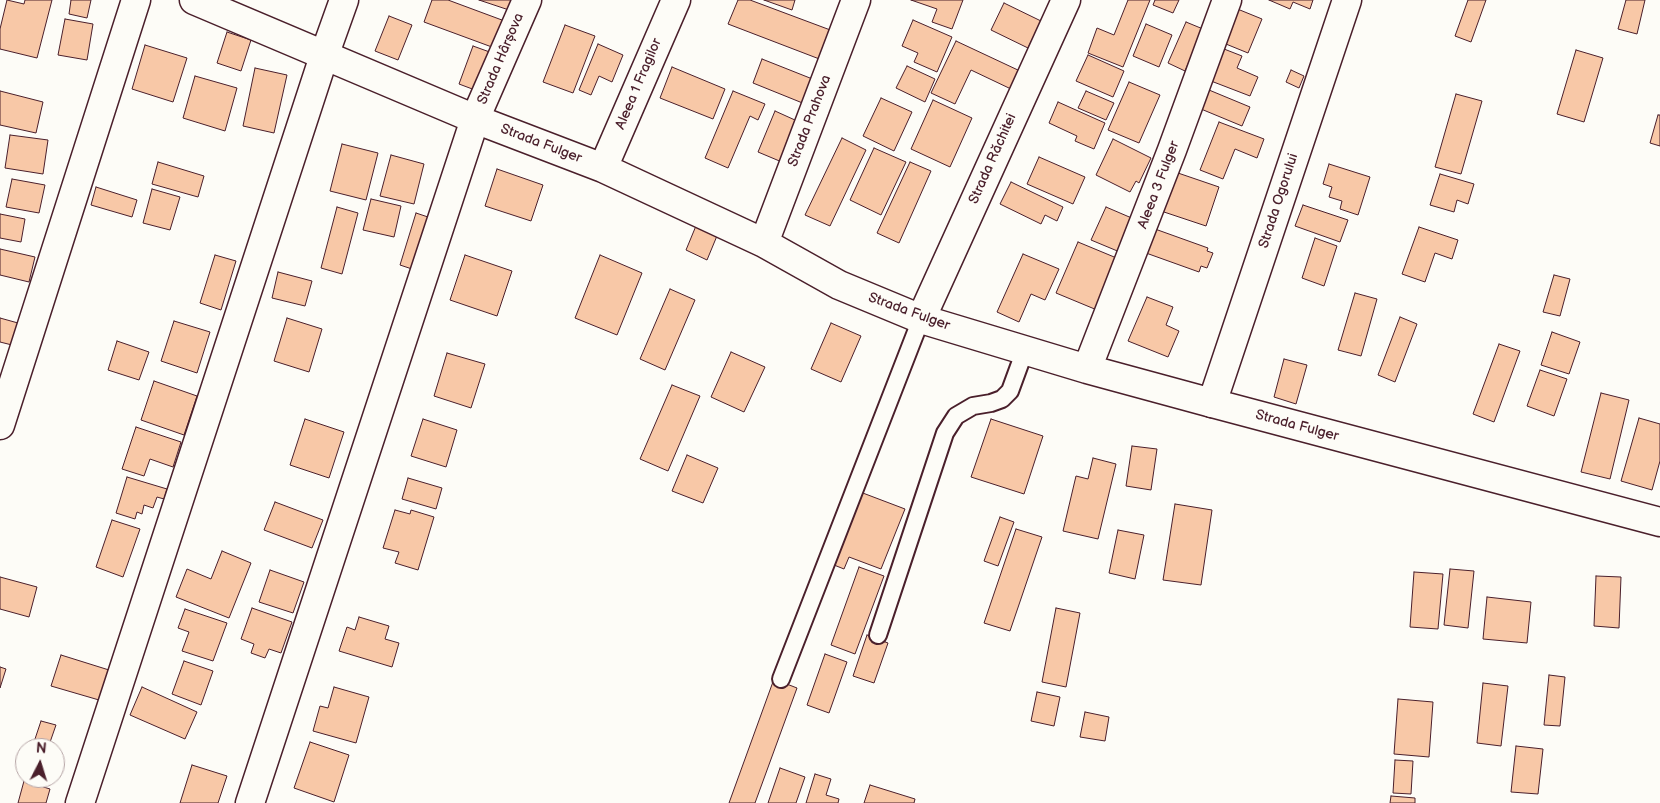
<!DOCTYPE html>
<html>
<head>
<meta charset="utf-8">
<style>
  body { margin:0 }
  #map { position:relative; width:1660px; height:803px; overflow:hidden; background:#fdfcf7; font-family:"Balsamiq Sans",sans-serif }
  canvas { display:block }
  .north { position:absolute; left:15px; top:738px; width:50px; height:50px; box-sizing:border-box; background:#fdfcf7; border:1px solid #b5a4a5; border-radius:50%; rotate:5deg; font-size:14px; font-weight:700; line-height:20px; text-align:center; color:#4a1f2b }
  .north::after { content:''; display:block; margin:auto; width:18px; height:22px; background:#4a1f2b; clip-path:polygon(50% 0,100% 100%,50% 72%,0 100%) }
</style>
</head>
<body>
<div id="map">
<canvas width="1660" height="803"></canvas>
<div class="north">N</div>
</div>
<script>
const ctx = document.querySelector('canvas').getContext('2d');
ctx.lineJoin = 'round';
function paint(path, color) {
  ctx.fillStyle = color;
  ctx.fill(path, 'evenodd');
}
function poly(rows) {
  const path = new Path2D();
  for (const r of rows) {
    path.moveTo(r[0], r[1]);
    for (let i = 2; i < r.length; i += 2) path.lineTo(r[i], r[i + 1]);
  }
  return path;
}
function strokePath(path, color, width, dash) {
  ctx.strokeStyle = color;
  ctx.lineWidth = width;
  ctx.lineCap = dash ? 'butt' : 'round';
  ctx.setLineDash(dash || []);
  ctx.stroke(path);
}
function label(font, color, halo, rows, align = 'center') {
  ctx.font = font + ' "Balsamiq Sans",sans-serif';
  ctx.lineWidth = 4;
  ctx.setLineDash([]);
  ctx.textBaseline = 'middle';
  ctx.strokeStyle = halo;
  ctx.fillStyle = color;
  for (const [text, x, y, turn = 0] of rows) {
    ctx.save();
    ctx.translate(x, y);
    ctx.rotate((+turn || 0) * Math.PI / 180);
    ctx.textAlign = isNaN(turn) ? turn : align;
    if (halo) ctx.strokeText(text, 0, 0);
    ctx.fillText(text, 0, 0);
    ctx.restore();
  }
}
const building = poly([
  [7,0,24,4,25,0,52,0,37,58,0,49,0,29,7,0],
  [71,0,91,0,87,18,69,14,71,0],
  [432,0,448,0,510,23,500,50,424,22,432,0],
  [479,0,512,0,509,10,479,0],
  [738,0,750,0,833,31,822,60,728,24,738,0],
  [764,0,795,0,792,10,764,0],
  [911,0,963,0,952,29,932,22,937,9,911,0],
  [1128,0,1150,0,1123,67,1088,53,1097,28,1114,35,1128,0],
  [1155,0,1179,0,1173,13,1153,5,1155,0],
  [1269,0,1313,0,1310,9,1293,2,1290,9,1269,0],
  [1468,0,1486,0,1471,42,1455,36,1468,0],
  [1626,0,1645,0,1637,34,1618,29,1626,0],
  [1004,3,1041,21,1028,48,991,30,1004,3],
  [1235,8,1262,19,1248,53,1221,42,1235,8],
  [389,16,412,25,398,60,375,51,389,16],
  [65,19,93,24,87,60,58,55,65,19],
  [913,20,952,37,937,72,914,62,918,53,902,46,913,20],
  [1186,22,1203,29,1185,71,1168,63,1186,22],
  [1146,24,1172,35,1159,67,1133,56,1146,24],
  [565,25,595,36,573,93,543,82,565,25],
  [227,32,251,40,241,71,217,63,227,32],
  [956,41,1020,71,1011,89,971,70,955,104,931,93,956,41],
  [598,44,623,55,612,82,599,76,591,95,579,90,598,44],
  [145,45,187,58,173,102,132,89,145,45],
  [473,46,498,55,483,93,459,84,473,46],
  [1224,49,1242,56,1237,68,1258,77,1250,96,1211,81,1224,49],
  [1576,50,1603,58,1584,122,1557,114,1576,50],
  [1088,55,1124,71,1113,97,1076,81,1088,55],
  [762,59,815,80,805,104,753,83,762,59],
  [907,66,935,79,925,102,896,88,907,66],
  [672,67,725,89,713,119,660,98,672,67],
  [255,68,287,75,274,133,243,126,255,68],
  [1291,70,1304,76,1299,88,1286,82,1291,70],
  [195,76,237,88,225,131,183,118,195,76],
  [1129,82,1160,95,1139,143,1108,130,1129,82],
  [1209,90,1250,107,1242,126,1201,109,1209,90],
  [0,91,43,102,36,133,0,125,0,91],
  [733,91,765,104,758,120,750,116,728,168,705,158,733,91],
  [1086,91,1114,103,1106,120,1078,108,1086,91],
  [1456,94,1482,101,1461,174,1435,167,1456,94],
  [881,98,912,112,894,151,863,136,881,98],
  [933,100,972,118,950,167,911,149,933,100],
  [1058,102,1105,123,1094,149,1075,141,1077,136,1049,123,1058,102],
  [775,111,806,125,789,165,758,152,775,111],
  [1658,115,1660,115,1660,146,1650,143,1658,115],
  [1219,122,1264,139,1257,158,1235,149,1223,179,1200,170,1219,122],
  [10,135,48,140,43,174,5,168,10,135],
  [842,138,866,150,830,226,805,215,842,138],
  [1113,139,1151,158,1139,183,1136,181,1130,192,1096,175,1113,139],
  [342,144,378,153,366,200,330,191,342,144],
  [874,148,906,162,881,215,850,200,874,148],
  [391,155,424,164,414,204,380,196,391,155],
  [1039,157,1085,177,1073,204,1027,184,1039,157],
  [158,162,204,176,198,197,152,184,158,162],
  [910,162,931,171,899,243,877,233,910,162],
  [1329,164,1370,177,1358,215,1340,209,1342,201,1329,197,1332,187,1323,184,1329,164],
  [497,169,543,185,531,221,485,206,497,169],
  [1175,172,1219,187,1206,226,1161,211,1175,172],
  [1440,174,1474,184,1468,204,1457,200,1454,212,1430,205,1440,174],
  [12,179,45,185,39,213,6,207,12,179],
  [1011,182,1063,207,1057,221,1045,215,1041,224,1000,204,1011,182],
  [96,187,137,200,132,217,91,205,96,187],
  [152,189,180,197,170,230,143,223,152,189],
  [371,199,401,206,394,237,363,230,371,199],
  [1303,205,1348,220,1340,242,1295,226,1303,205],
  [337,207,358,213,342,274,321,268,337,207],
  [1106,207,1141,222,1127,255,1091,240,1106,207],
  [416,213,431,218,415,270,400,265,416,213],
  [0,214,25,219,21,242,0,238,0,214],
  [698,221,719,231,707,260,686,250,698,221],
  [1419,227,1458,240,1452,259,1435,253,1425,282,1402,274,1419,227],
  [1155,229,1208,248,1207,251,1213,253,1207,268,1201,266,1199,272,1146,253,1155,229],
  [1315,238,1337,246,1324,286,1302,278,1315,238],
  [1078,242,1119,259,1097,310,1056,293,1078,242],
  [0,249,35,257,29,282,0,275,0,249],
  [1023,254,1059,269,1045,300,1031,294,1019,322,997,312,1023,254],
  [215,255,236,261,221,310,200,303,215,255],
  [465,255,512,271,497,316,450,300,465,255],
  [600,255,642,273,617,335,575,318,600,255],
  [278,272,312,281,305,306,272,298,278,272],
  [1554,275,1570,279,1560,316,1543,312,1554,275],
  [670,289,695,300,665,370,640,359,670,289],
  [1355,293,1377,299,1361,356,1338,350,1355,293],
  [1147,297,1173,307,1166,325,1179,331,1168,357,1128,341,1147,297],
  [1400,317,1417,324,1395,382,1378,375,1400,317],
  [0,318,18,323,12,345,0,342,0,318],
  [287,318,322,329,309,372,274,361,287,318],
  [174,321,210,332,197,373,161,361,174,321],
  [831,323,861,336,841,382,811,369,831,323],
  [1552,332,1580,342,1569,374,1541,365,1552,332],
  [117,341,149,352,139,380,108,370,117,341],
  [1499,344,1520,351,1494,422,1473,414,1499,344],
  [731,352,765,367,744,412,711,397,731,352],
  [447,353,485,364,471,408,434,396,447,353],
  [1284,359,1307,365,1296,404,1274,397,1284,359],
  [1540,370,1567,379,1554,416,1527,406,1540,370],
  [154,381,197,396,184,435,141,420,154,381],
  [672,385,700,396,668,471,640,459,672,385],
  [1601,393,1629,400,1610,479,1581,472,1601,393],
  [1639,418,1660,424,1660,461,1652,490,1621,481,1639,418],
  [305,419,344,432,329,478,290,465,305,419],
  [423,419,457,430,446,467,411,456,423,419],
  [991,419,1043,436,1024,494,971,477,991,419],
  [136,427,181,442,173,467,150,459,144,476,122,469,136,427],
  [1132,446,1157,449,1151,490,1126,486,1132,446],
  [687,455,718,468,703,503,672,491,687,455],
  [1093,458,1116,464,1098,539,1063,531,1076,476,1088,479,1093,458],
  [127,477,167,489,164,499,157,497,153,508,144,505,142,514,137,512,135,519,116,513,127,477],
  [408,478,442,488,436,509,402,499,408,478],
  [847,487,905,509,881,569,849,557,844,569,819,559,847,487],
  [275,502,323,520,312,548,264,530,275,502],
  [1175,504,1212,510,1201,585,1163,580,1175,504],
  [395,510,410,514,411,510,434,517,418,570,395,563,399,552,383,548,395,510],
  [1000,517,1014,522,998,566,984,561,1000,517],
  [112,520,140,529,123,577,96,567,112,520],
  [1016,529,1042,537,1010,631,984,623,1016,529],
  [1118,530,1144,535,1135,579,1109,573,1118,530],
  [222,551,251,563,229,618,176,597,187,569,211,579,222,551],
  [859,567,884,576,855,654,831,645,859,567],
  [1450,569,1474,571,1468,628,1444,625,1450,569],
  [270,570,304,582,293,613,259,602,270,570],
  [1414,572,1443,574,1438,629,1410,627,1414,572],
  [1596,576,1621,577,1619,628,1594,626,1596,576],
  [0,577,37,587,29,617,0,609,0,577],
  [1487,597,1531,602,1527,643,1483,639,1487,597],
  [252,608,292,622,281,653,269,649,265,658,251,653,254,644,241,639,252,608],
  [1056,608,1080,613,1066,687,1042,682,1056,608],
  [185,609,227,623,213,661,182,651,189,632,178,628,185,609],
  [359,617,389,626,385,639,399,643,392,667,339,651,347,627,355,630,359,617],
  [867,635,888,643,874,683,853,676,867,635],
  [825,654,847,662,829,713,807,705,825,654],
  [61,655,109,670,99,700,51,686,61,655],
  [184,661,213,671,201,705,172,694,184,661],
  [0,667,6,669,0,688,0,667],
  [1549,675,1565,677,1560,726,1544,725,1549,675],
  [774,679,797,688,755,803,729,803,774,679],
  [1483,683,1508,686,1501,746,1477,743,1483,683],
  [142,687,197,712,185,739,130,715,142,687],
  [334,687,369,697,356,743,313,731,320,706,328,708,334,687],
  [1037,692,1060,697,1054,726,1031,721,1037,692],
  [1398,699,1433,702,1429,757,1394,754,1398,699],
  [1085,712,1109,717,1105,741,1080,737,1085,712],
  [41,721,56,725,48,748,32,748,41,721],
  [310,742,349,755,334,802,294,788,310,742],
  [1516,746,1543,749,1538,794,1511,792,1516,746],
  [25,758,25,776,20,775,25,758],
  [1395,760,1413,761,1411,794,1393,793,1395,760],
  [192,765,227,776,218,803,180,803,192,765],
  [780,768,805,777,796,803,768,803,780,768],
  [815,774,831,779,826,795,839,799,838,803,806,803,815,774],
  [31,778,51,778,49,784,31,778],
  [24,781,50,789,46,803,18,803,24,781],
  [870,785,915,799,914,803,864,803,870,785],
  [1391,796,1415,798,1415,803,1390,803,1391,796]
]);
const lane = poly([
  [878,635,945,433,956,416,973,406,991,403,1002,399,1010,391,1025,350],
  [781,679,921,319]
]);
const street = poly([
  [194,0,475,119,603,168,764,243,839,285,921,319,1087,369,1212,403],
  [603,168,676,0],
  [764,243,856,0],
  [921,319,1066,0],
  [1087,369,1172,150,1227,0],
  [0,425,136,0],
  [80,803,324,56,344,0],
  [250,803,475,119,527,0]
]);
const secondary = poly([
  [1347,0,1212,403,1660,522]
]);
const streetNames = [
  ["Strada Hârșova",501,59,-67],
  ["Aleea 1 Fragilor",639,84,-67],
  ["Strada Prahova",810,121,-69],
  ["Strada Fulger",541,144,21],
  ["Strada Răchitei",993,159,-66],
  ["Aleea 3 Fulger",1159,185,-69],
  ["Strada Ogorului",1279,201,-72],
  ["Strada Fulger",909,312,20],
  ["Strada Fulger",1297,426,15]
];
paint(building, '#f8c8a7');
strokePath(building, '#4a1f2b', 1);
strokePath(lane, '#4a1f2b', 20);
strokePath(street, '#4a1f2b', 31);
strokePath(secondary, '#4a1f2b', 31);
strokePath(lane, '#fdfcf7', 16);
strokePath(street, '#fdfcf7', 28);
strokePath(secondary, '#fdfcf7', 28);
label('14px', '#4a1f2b', '#fdfcf7', streetNames);
</script>
</body>
</html>
